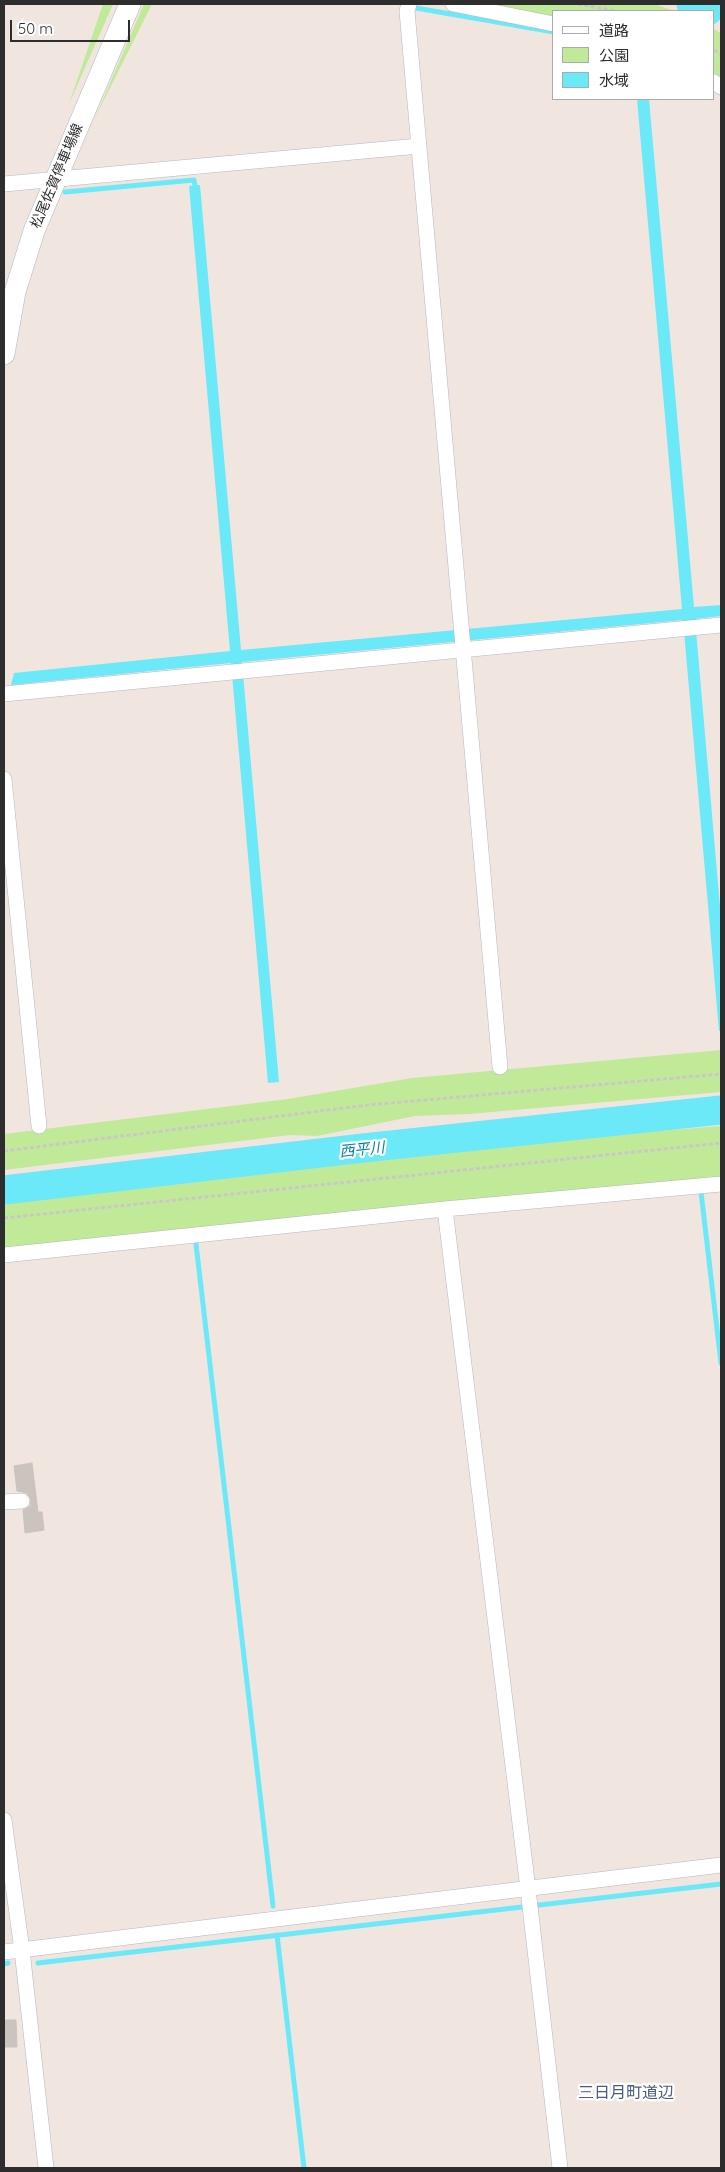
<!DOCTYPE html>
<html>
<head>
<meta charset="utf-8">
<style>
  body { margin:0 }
  #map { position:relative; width:725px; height:2172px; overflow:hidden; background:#f0e6df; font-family:Quicksand,"Noto Sans JP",sans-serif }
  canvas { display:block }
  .frame { position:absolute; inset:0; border:5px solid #2d2d2d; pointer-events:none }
  .legend { position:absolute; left:552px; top:10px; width:162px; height:90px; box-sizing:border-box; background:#fff; border:1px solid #ababab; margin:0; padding:6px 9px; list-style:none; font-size:15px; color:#2d2d2d }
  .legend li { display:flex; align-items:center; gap:10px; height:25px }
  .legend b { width:25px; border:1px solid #ababab }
  .scale { position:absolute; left:10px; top:20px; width:120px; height:22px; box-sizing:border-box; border:2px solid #2d2d2d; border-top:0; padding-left:6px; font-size:15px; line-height:18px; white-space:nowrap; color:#2d2d2d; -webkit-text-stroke:4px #fff; paint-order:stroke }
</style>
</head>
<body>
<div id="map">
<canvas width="725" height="2172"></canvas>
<div class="frame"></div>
<ul class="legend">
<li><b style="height:6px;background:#fff"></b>道路</li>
<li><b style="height:14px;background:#c0ea98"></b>公園</li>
<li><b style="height:14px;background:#6be9f8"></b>水域</li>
</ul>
<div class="scale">50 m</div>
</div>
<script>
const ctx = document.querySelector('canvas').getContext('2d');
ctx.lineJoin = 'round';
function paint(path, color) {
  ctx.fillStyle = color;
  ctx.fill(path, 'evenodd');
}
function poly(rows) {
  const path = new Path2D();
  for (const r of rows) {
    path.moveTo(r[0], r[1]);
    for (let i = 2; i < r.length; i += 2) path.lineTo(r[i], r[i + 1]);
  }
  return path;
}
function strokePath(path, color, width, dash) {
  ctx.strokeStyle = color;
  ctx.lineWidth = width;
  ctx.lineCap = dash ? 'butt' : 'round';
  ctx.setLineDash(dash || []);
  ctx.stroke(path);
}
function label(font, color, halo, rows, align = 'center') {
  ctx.font = font + ' Quicksand,"Noto Sans JP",sans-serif';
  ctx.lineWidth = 4.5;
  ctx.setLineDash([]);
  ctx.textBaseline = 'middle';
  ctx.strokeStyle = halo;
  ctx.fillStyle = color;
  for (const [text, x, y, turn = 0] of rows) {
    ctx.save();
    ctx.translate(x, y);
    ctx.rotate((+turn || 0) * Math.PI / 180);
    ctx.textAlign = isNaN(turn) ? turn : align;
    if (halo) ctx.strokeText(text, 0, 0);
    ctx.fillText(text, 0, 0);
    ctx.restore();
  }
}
const green = poly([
  [103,4,113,4,69,104],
  [144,4,152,4,95,118],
  [481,4,654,4,675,11,554,11,554,18],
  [714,29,721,33,721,79,714,74],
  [721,1050,721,1092,469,1114,415,1116,317,1136,290,1135,4,1170,4,1134,288,1099,412,1078],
  [721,1126,721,1178,4,1248,4,1202,221,1178,507,1143]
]);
const water = poly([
  [637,99,649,99,694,607,721,605,721,616,695,619,721,918,721,1031,719,1031,683,620,242,662,279,1082,268,1083,231,663,11,685,14,673,230,651,189,186,200,185,241,650,682,609]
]);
const stream = poly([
  [416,8,554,32],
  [65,192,194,180,195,186],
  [701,1192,721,1363],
  [196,1244,273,1906],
  [277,1935,304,2168],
  [38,1963,721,1884],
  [4,1964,8,1963]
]);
const river = poly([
  [691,4,708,11],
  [4,1190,363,1148,721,1110]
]);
const building = poly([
  [32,1463,38,1512,42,1512,44,1530,25,1533,23,1510,30,1506,31,1500,27,1493,17,1491,14,1466,32,1463],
  [4,2020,16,2020,17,2047,4,2047,4,2020]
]);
const path = poly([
  [578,4,615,11],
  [714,50,721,54],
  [4,1151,368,1105,721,1074],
  [4,1218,721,1143]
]);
const minor = poly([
  [409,4,407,11,500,1067],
  [453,4,554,24],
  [714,82,721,87],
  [4,184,419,146],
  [4,694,721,625],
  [4,779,39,1126],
  [445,1209,528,1889,560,2168],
  [4,1255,445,1209,721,1184],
  [4,1502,22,1501],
  [4,1820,22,1950,46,2168],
  [4,1952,721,1865]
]);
const secondary = poly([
  [4,354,15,292,34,231,130,4]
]);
const streetNames = [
  ["松尾佐賀停車場線",57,176,-67]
];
const waterNames = [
  ["西平川",362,1150,-6]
];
const quarterNames = [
  ["三日月町道辺",626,2093]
];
paint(green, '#c0ea98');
paint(water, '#6be9f8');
strokePath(stream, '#6be9f8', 5);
strokePath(river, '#6be9f8', 29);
paint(building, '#cbc3be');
strokePath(building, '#ccc2b8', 1);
strokePath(minor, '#b3b7c2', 16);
strokePath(secondary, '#b3b7c2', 22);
strokePath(path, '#c8c8c8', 3, [4, 2.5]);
strokePath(minor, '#fff', 15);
strokePath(secondary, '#fff', 21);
label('14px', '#2d2d2d', '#fff', streetNames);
label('italic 15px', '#04809c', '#fff', waterNames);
label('16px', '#495c83', '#fff', quarterNames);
</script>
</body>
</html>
